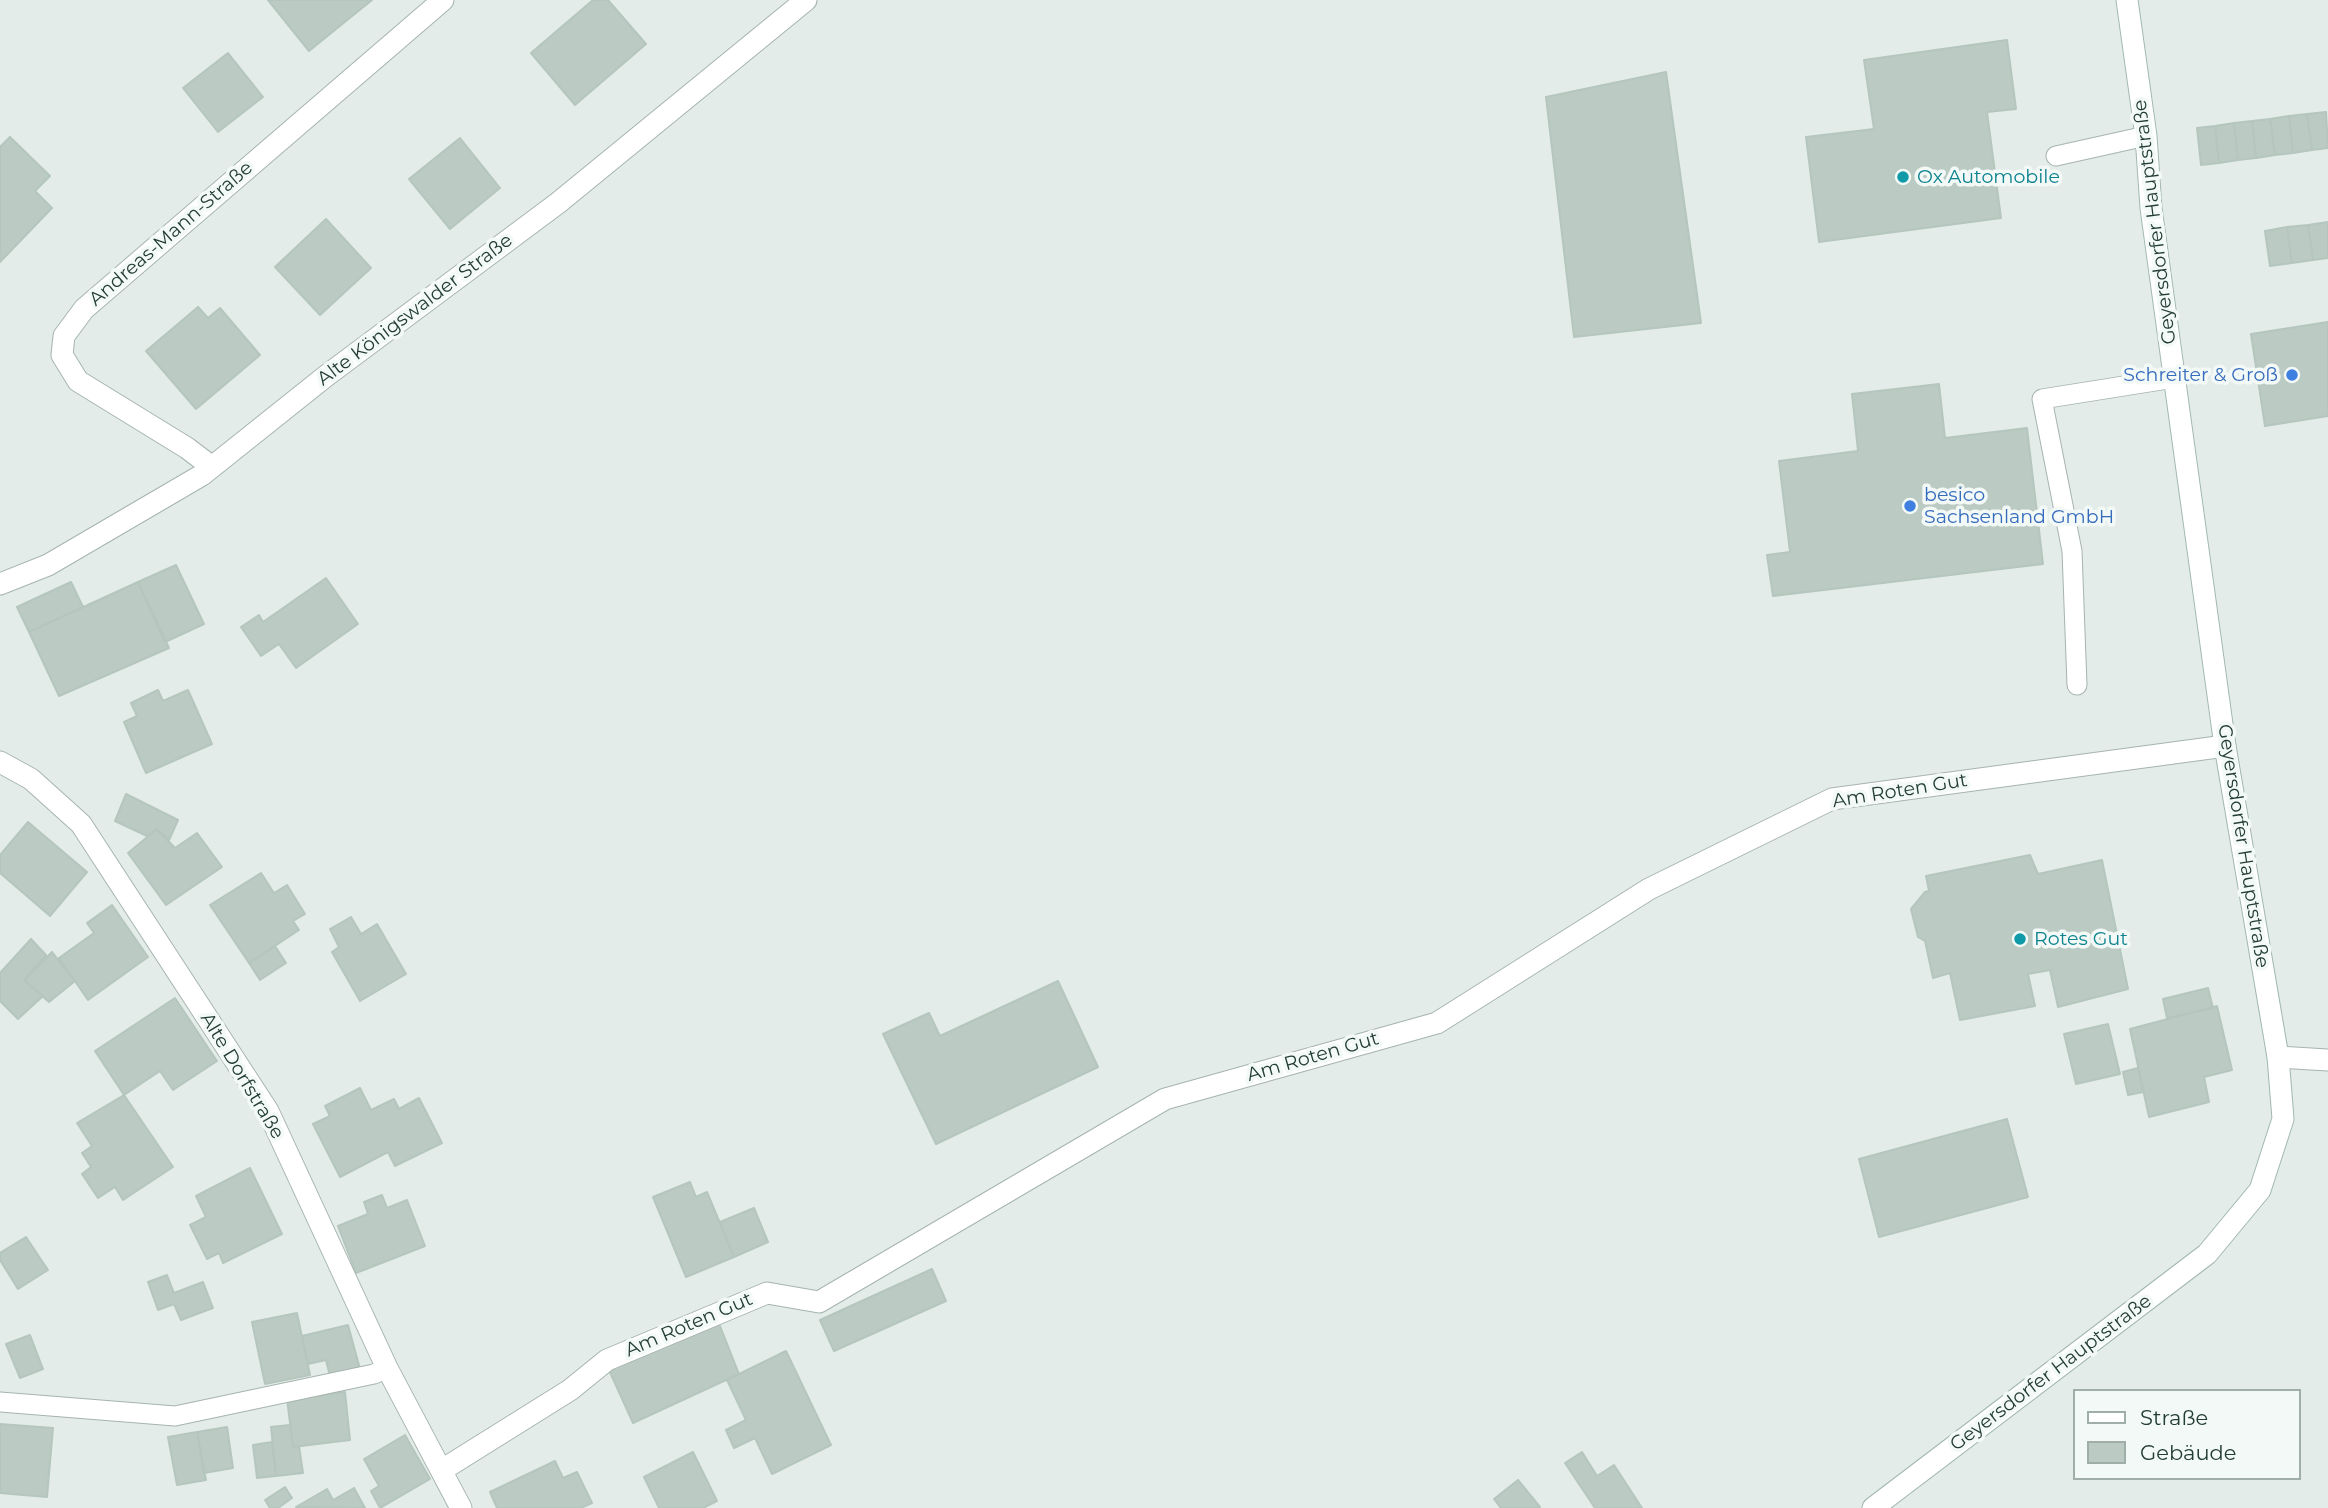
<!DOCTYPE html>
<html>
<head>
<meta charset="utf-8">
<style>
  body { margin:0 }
  #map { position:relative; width:2328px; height:1508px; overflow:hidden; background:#e3ece8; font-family:Montserrat,sans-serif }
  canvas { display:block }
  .legend { position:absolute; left:2073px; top:1389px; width:228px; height:91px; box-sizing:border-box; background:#f3f9f6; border:2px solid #a0aea9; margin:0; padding:9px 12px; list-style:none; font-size:21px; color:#233d35 }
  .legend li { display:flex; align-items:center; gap:14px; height:35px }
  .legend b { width:35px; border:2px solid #a0aea9 }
</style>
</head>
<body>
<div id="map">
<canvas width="2328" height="1508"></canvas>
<ul class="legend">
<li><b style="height:9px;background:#fff"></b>Straße</li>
<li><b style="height:19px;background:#bbcac3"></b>Gebäude</li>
</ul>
</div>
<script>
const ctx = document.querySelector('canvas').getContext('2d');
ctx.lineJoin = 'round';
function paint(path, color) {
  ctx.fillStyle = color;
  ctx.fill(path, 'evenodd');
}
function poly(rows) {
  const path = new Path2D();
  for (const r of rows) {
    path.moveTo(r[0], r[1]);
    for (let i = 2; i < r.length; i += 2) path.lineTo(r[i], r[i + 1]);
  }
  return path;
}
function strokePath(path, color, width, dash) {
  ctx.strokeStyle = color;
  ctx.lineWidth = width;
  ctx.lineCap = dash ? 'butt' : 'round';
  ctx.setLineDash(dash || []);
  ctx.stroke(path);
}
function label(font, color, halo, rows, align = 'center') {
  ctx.font = font + ' Montserrat,sans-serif';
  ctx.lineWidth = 7;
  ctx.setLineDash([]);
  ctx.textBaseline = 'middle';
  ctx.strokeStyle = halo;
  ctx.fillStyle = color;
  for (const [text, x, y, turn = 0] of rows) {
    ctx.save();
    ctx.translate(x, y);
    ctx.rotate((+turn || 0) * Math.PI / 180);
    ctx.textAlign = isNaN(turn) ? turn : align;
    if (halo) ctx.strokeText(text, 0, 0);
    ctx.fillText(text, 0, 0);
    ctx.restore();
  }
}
const building = poly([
  [268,0,372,0,309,51,268,0],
  [593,0,608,0,646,44,575,105,531,53,593,0],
  [2007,40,2016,109,1987,112,2001,218,1819,242,1806,137,1874,129,1864,60,2007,40],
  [228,53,263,97,218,132,183,88,228,53],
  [1666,72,1701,323,1574,337,1546,97,1666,72],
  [2326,112,2328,148,2312,150,2307,114,2326,112],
  [2307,114,2312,150,2293,153,2289,116,2307,114],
  [2289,116,2293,153,2275,155,2270,119,2289,116],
  [2270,119,2275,155,2256,158,2252,121,2270,119],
  [2252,121,2256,158,2238,160,2234,123,2252,121],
  [2234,123,2238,160,2219,163,2215,126,2234,123],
  [2215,126,2219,163,2201,165,2197,128,2215,126],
  [10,137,50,176,35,191,52,208,0,262,0,147,10,137],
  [460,138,500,188,450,229,409,179,460,138],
  [326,219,371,268,320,315,275,267,326,219],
  [2328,222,2328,258,2313,260,2308,225,2328,222],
  [2308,225,2313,260,2292,263,2287,227,2308,225],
  [2287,227,2292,263,2270,266,2265,231,2287,227],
  [198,307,208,318,220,308,260,355,196,409,146,351,198,307],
  [2328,322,2328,416,2265,426,2251,334,2328,322],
  [1939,384,1945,438,2027,428,2043,564,1773,596,1767,555,1790,552,1779,461,1858,451,1852,394,1939,384],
  [176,565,204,624,165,642,138,582,176,565],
  [326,578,358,624,296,668,279,644,261,656,241,627,259,615,263,622,326,578],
  [71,582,83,607,29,632,17,607,71,582],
  [138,582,169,648,59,696,29,632,138,582],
  [158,690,163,701,188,690,212,744,146,773,124,722,137,716,131,703,158,690],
  [126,794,178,820,169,840,157,829,147,836,115,821,126,794],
  [28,822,87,872,50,916,0,873,0,855,28,822],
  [157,829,175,848,197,833,222,867,166,905,128,853,157,829],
  [2030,855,2038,874,2102,860,2128,989,2058,1007,2050,970,2028,974,2035,1006,1960,1020,1950,973,1933,978,1925,941,1918,937,1911,909,1925,892,1929,891,1926,876,2030,855],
  [261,873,274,893,287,885,305,914,293,921,299,930,249,963,210,905,261,873],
  [112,905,148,957,88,1000,59,958,94,933,87,923,112,905],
  [351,917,361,934,377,924,406,974,360,1001,332,952,339,947,330,929,351,917],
  [31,939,46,955,24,980,43,996,18,1019,0,1001,0,973,31,939],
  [275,946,286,963,260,980,249,963,275,946],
  [52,952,75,981,49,1002,24,980,52,952],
  [1058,981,1098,1067,936,1144,883,1034,929,1013,940,1036,1058,981],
  [2208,988,2213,1008,2167,1018,2163,999,2208,988],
  [175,998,217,1061,173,1090,160,1071,124,1095,95,1051,175,998],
  [2217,1006,2232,1070,2204,1077,2209,1102,2149,1117,2130,1029,2217,1006],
  [2108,1024,2120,1074,2076,1084,2064,1034,2108,1024],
  [2138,1068,2143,1092,2128,1095,2123,1072,2138,1068],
  [360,1088,371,1110,394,1099,399,1109,419,1098,442,1143,395,1166,388,1152,340,1177,313,1124,330,1116,325,1106,360,1088],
  [124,1095,173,1167,123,1200,115,1187,98,1198,82,1174,91,1167,82,1153,92,1146,77,1123,124,1095],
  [2007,1119,2028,1197,1879,1237,1859,1159,2007,1119],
  [250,1168,282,1234,223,1263,219,1253,207,1259,190,1225,206,1217,196,1196,250,1168],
  [690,1182,696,1197,707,1192,734,1257,686,1277,653,1197,690,1182],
  [382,1195,387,1208,407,1200,425,1246,356,1273,338,1226,368,1214,364,1202,382,1195],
  [754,1208,768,1242,734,1257,720,1222,754,1208],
  [26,1237,48,1270,18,1289,0,1260,0,1253,26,1237],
  [932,1269,946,1301,834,1351,820,1320,932,1269],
  [167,1275,174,1293,203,1282,213,1308,181,1320,174,1304,158,1310,148,1282,167,1275],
  [297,1313,310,1375,265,1384,252,1322,297,1313],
  [718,1321,739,1374,633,1423,609,1370,718,1321],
  [348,1325,360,1369,330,1376,326,1360,308,1364,302,1336,348,1325],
  [30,1335,43,1369,20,1378,6,1344,30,1335],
  [786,1351,831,1445,772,1474,755,1438,734,1448,726,1430,746,1420,727,1380,786,1351],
  [345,1392,350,1440,293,1447,287,1399,345,1392],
  [0,1424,53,1428,47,1497,0,1493,0,1424],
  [290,1425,293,1447,299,1446,303,1473,276,1476,271,1427,290,1425],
  [227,1427,233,1468,204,1473,197,1432,227,1427],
  [197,1432,206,1480,177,1485,168,1437,197,1432],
  [405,1435,430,1479,380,1508,371,1491,379,1486,364,1459,405,1435],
  [272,1442,276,1476,257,1478,253,1445,272,1442],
  [693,1452,717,1501,703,1508,659,1508,644,1477,693,1452],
  [1582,1452,1597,1476,1614,1465,1642,1508,1595,1508,1565,1463,1582,1452],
  [555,1461,563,1478,577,1472,592,1503,581,1508,497,1508,490,1492,555,1461],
  [1518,1480,1540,1507,1539,1508,1501,1508,1494,1499,1518,1480],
  [285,1487,292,1498,278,1508,270,1508,265,1500,285,1487],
  [354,1488,365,1508,296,1507,327,1489,333,1500,354,1488]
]);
const lane = poly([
  [2056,156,2146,136],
  [2077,685,2072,551,2042,399,2174,378],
  [0,1402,175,1416,374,1374,387,1368]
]);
const street = poly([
  [212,467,187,448,78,381,62,355,64,336,84,309,443,0],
  [0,584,48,565,202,475,326,376,558,203,806,0],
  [0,762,31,779,81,824,268,1111,387,1368,461,1508],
  [2278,1057,2328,1060],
  [442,1470,570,1390,607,1360,767,1293,819,1302,1165,1099,1437,1023,1649,889,1832,799,2225,746]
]);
const secondary = poly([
  [1873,1508,2207,1254,2260,1190,2283,1119,2278,1057,2225,746,2151,208,2146,136,2127,0]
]);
const markers = [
  [1903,177,7,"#0f9aa8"],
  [2292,375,7,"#3f7fe0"],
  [1910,506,7,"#3f7fe0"],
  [2020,939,7,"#0f9aa8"]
];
const cultureNames = [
  ["Ox Automobile",1917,177],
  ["Rotes Gut",2034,939]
];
const streetNames = [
  ["Geyersdorfer Hauptstraße",2155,222,-97],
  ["Andreas-Mann-Straße",171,234,-41],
  ["Alte Königswalder Straße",415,310,-37],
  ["Am Roten Gut",1900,791,-9],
  ["Geyersdorfer Hauptstraße",2243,846,81],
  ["Am Roten Gut",1313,1057,-16],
  ["Alte Dorfstraße",242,1076,59],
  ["Am Roten Gut",689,1325,-23],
  ["Geyersdorfer Hauptstraße",2051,1373,-37]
];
const shopNames = [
  ["Schreiter & Groß",2278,375],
  ["besico",1924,495,"left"],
  ["Sachsenland GmbH",1924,517,"left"]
];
paint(building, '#bbcac3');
strokePath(building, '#b5c6be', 2);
strokePath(lane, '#a6b4af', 21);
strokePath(street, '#a6b4af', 23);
strokePath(secondary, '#a1b8af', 23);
strokePath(lane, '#fff', 19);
strokePath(street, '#fff', 21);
strokePath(secondary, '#fff', 21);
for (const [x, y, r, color] of markers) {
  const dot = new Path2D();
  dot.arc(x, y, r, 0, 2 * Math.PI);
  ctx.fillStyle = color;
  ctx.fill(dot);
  strokePath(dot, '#f3f9f6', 2.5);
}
label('19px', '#0d838f', '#f3f9f6', cultureNames, 'left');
label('19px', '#233d35', '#f3f9f6', streetNames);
label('19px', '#366cbe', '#f3f9f6', shopNames, 'right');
</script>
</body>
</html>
